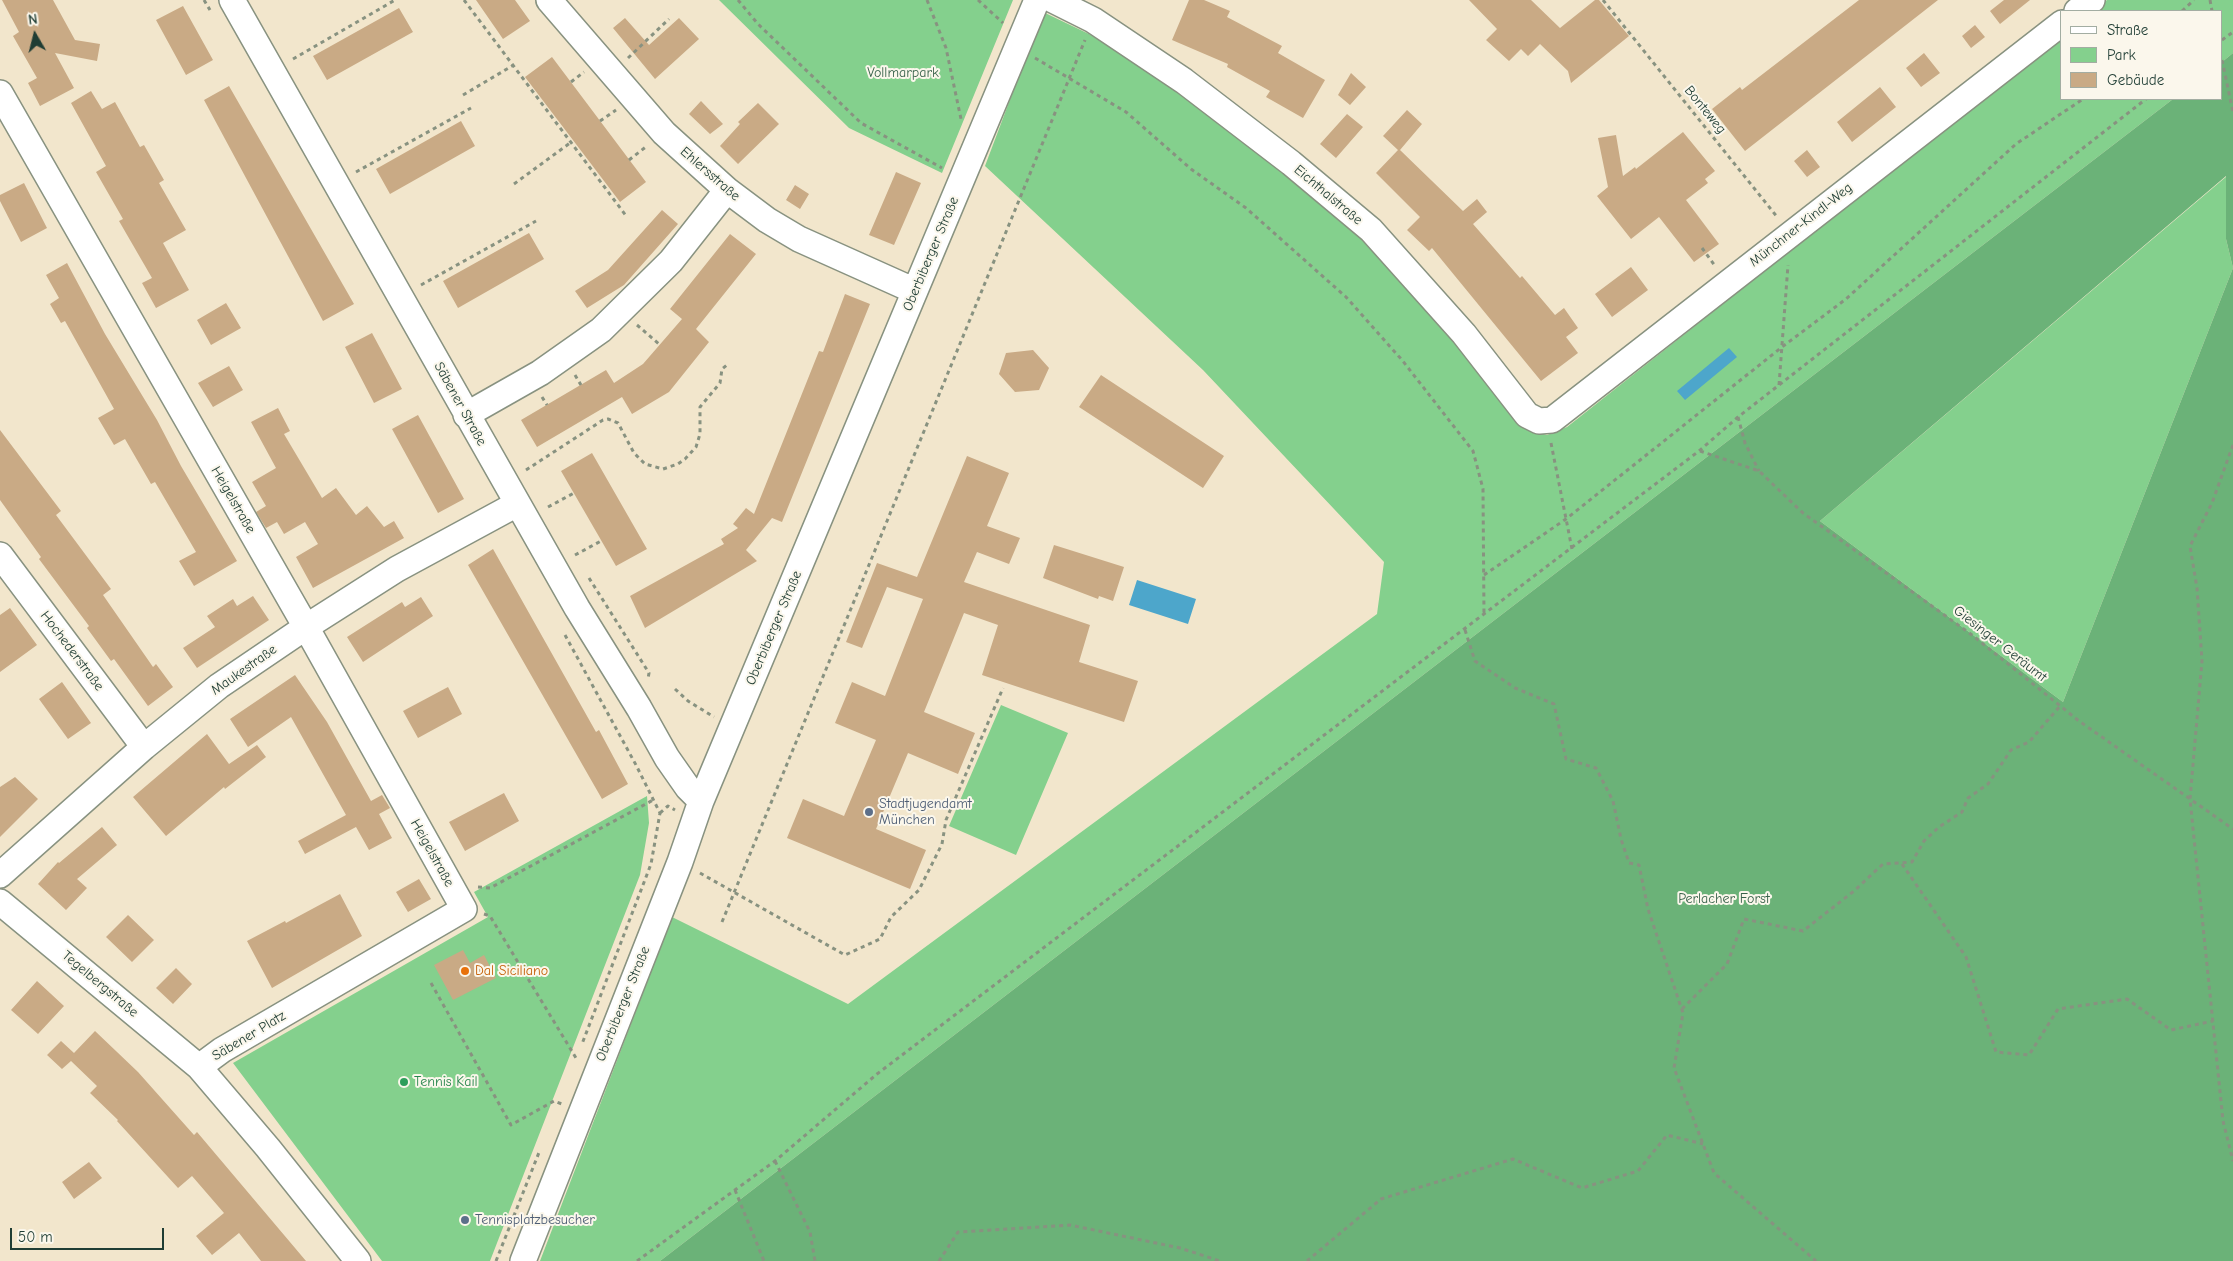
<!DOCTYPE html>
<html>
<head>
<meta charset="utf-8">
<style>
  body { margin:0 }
  #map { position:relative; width:2233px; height:1261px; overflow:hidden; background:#f2e6cc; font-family:"Comic Neue",sans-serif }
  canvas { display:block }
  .legend { position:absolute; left:2060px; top:10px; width:162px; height:90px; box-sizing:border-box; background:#fbf7ec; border:1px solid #a3ada2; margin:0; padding:6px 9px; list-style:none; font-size:15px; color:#1f3d34 }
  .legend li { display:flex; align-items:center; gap:10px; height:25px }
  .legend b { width:25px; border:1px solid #a3ada2 }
  .north { position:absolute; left:10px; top:10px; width:50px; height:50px; -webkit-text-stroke:4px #fbf7ec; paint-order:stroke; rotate:352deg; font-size:14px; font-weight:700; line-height:20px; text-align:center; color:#1f3d34 }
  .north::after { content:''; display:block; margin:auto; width:18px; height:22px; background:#1f3d34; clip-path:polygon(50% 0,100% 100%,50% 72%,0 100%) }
  .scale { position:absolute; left:10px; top:1228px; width:154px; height:22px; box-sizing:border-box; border:2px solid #1f3d34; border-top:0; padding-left:6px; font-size:15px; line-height:18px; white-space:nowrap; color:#1f3d34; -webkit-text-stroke:4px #fbf7ec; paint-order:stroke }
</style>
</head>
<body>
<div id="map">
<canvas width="2233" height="1261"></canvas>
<ul class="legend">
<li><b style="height:6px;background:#fff"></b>Straße</li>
<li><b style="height:14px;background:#84d08d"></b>Park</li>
<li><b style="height:14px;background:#c9aa85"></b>Gebäude</li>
</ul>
<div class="north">N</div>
<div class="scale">50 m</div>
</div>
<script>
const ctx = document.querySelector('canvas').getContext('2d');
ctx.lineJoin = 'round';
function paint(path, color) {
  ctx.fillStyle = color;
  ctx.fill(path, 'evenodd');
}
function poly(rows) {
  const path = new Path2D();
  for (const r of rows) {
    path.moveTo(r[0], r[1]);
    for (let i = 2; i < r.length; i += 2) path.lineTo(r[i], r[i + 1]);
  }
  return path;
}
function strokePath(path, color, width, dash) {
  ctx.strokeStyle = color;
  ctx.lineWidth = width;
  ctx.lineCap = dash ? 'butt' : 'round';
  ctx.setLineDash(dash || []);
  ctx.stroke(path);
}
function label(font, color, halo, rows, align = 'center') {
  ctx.font = font + ' "Comic Neue",sans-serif';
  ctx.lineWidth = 4;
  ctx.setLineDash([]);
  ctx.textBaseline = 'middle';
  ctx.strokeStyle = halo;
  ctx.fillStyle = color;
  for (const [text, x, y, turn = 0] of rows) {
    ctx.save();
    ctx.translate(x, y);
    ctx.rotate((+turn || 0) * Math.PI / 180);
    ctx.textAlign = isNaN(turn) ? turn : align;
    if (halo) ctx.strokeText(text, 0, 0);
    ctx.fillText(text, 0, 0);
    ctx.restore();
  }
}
const green = poly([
  [719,0,1013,0,942,173,849,128],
  [2107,0,2233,0,2233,53,2222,62,2222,11,2093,11],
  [1043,12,1089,34,1176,87,1288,172,1361,239,1455,340,1506,408,1530,430,1547,435,1567,427,2062,36,2062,99,2173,99,660,1261,540,1261,672,917,848,1004,1377,614,1384,562,1203,370,985,166],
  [2227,176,2226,239,2233,268,2063,702,1820,521],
  [1001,705,1068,733,1016,855,949,826],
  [647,796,649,823,640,875,490,1261,382,1261,233,1063,488,917,474,892]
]);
const forest = poly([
  [2233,53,2233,268,2226,239,2226,176,1820,521,2063,702,2233,268,2233,1261,660,1261,2173,99,2222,99,2222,62]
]);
const water = poly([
  [1729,348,1737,357,1685,400,1677,391],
  [1137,580,1196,599,1188,624,1129,605]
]);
const building = poly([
  [2,0,53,0,75,40,100,44,97,61,55,53,74,88,40,106,28,83,37,78,13,36,19,32],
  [476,0,515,0,530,21,503,39],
  [1189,0,1204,0,1230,11,1227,17,1282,46,1278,53,1325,80,1303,118,1266,97,1270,91,1227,67,1228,64,1172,40],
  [1469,0,1531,0,1560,28,1595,0,1599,0,1629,36,1571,83,1568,71,1540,44,1528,56,1521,49,1509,61,1486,40,1497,29],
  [1859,0,1938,0,1745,151,1712,109,1740,87,1742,90],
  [2004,0,2030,0,2000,24,1990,11],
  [183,6,213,60,186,75,156,20],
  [399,8,413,32,327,80,313,56],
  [625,18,649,45,679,18,699,39,655,79,613,28],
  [1975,25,1985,37,1971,48,1962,36],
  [1924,53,1940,73,1921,87,1906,68],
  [552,57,646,182,620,202,525,77],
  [1351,73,1366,87,1350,105,1338,95],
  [229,86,354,304,323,321,204,100],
  [1880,87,1896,107,1852,142,1837,122],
  [91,91,102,109,115,102,140,147,144,145,164,180,159,183,186,230,163,243,189,290,156,308,142,283,152,278,119,221,123,219,96,172,106,166,71,103],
  [701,101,723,124,710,134,689,114],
  [758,103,779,124,738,164,720,146,740,124,738,122],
  [1407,110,1422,124,1400,150,1463,211,1477,199,1487,212,1473,224,1520,278,1522,276,1555,315,1564,308,1578,328,1566,337,1578,353,1541,381,1432,248,1429,251,1407,230,1420,217,1376,173,1398,150,1383,136],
  [1347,114,1363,127,1336,158,1320,144],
  [461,121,475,146,390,194,376,169],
  [1683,132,1715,171,1705,179,1708,183,1686,200,1719,244,1694,262,1659,217,1631,239,1597,196,1608,187,1598,138,1616,135,1623,176,1635,167,1636,169],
  [1807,150,1820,167,1807,177,1794,161],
  [896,172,921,183,894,245,869,235],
  [24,183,47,228,21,242,0,201,0,195],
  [795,185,809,194,800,209,786,200],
  [662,210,678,224,624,285,587,308,575,291,608,270],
  [529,233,544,259,458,308,443,281],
  [730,234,756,254,696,329,709,342,669,392,632,414,622,397,537,447,521,420,606,370,614,383,643,364,682,319,670,309],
  [67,263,105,334,157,420,181,466,237,561,194,586,179,561,196,552,155,482,151,484,125,439,114,445,98,418,114,409,65,321,61,323,50,304,59,298,46,275],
  [1631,267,1648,290,1612,317,1595,294],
  [845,294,870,304,782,522,772,518,746,550,757,561,645,628,630,596,724,544,721,539,738,528,733,524,746,508,754,514,819,351,823,352],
  [226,303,241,328,211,345,197,320],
  [372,333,402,389,374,403,345,347],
  [1033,350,1049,368,1039,390,1015,392,999,374,1006,353],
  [229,366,243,390,213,407,198,383],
  [1101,375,1224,456,1203,488,1079,407],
  [278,408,290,431,284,434,322,498,336,488,356,515,367,506,384,527,394,521,404,538,313,588,296,557,318,544,305,522,284,534,277,522,266,528,256,512,266,506,252,482,276,468,251,422],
  [418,415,464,499,438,513,392,429],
  [0,430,61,511,56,515,111,589,103,595,153,667,156,664,173,687,148,706,114,659,111,661,87,628,89,626,39,559,41,557,0,500],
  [592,453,647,549,616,566,561,471],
  [967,456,1009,473,987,526,1020,538,1009,564,977,552,964,582,1090,625,1079,662,1138,681,1124,722,982,675,998,625,964,613,924,712,975,733,958,774,908,753,876,829,926,850,910,889,787,838,803,799,844,816,876,740,835,723,852,682,885,696,923,599,887,587,862,648,846,642,877,563,917,577],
  [1054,545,1124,567,1113,601,1099,596,1098,599,1043,578],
  [493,549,596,732,599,730,628,784,602,799,468,565],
  [253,596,269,620,197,668,183,648,215,627,207,616,233,599,237,606],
  [421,597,433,616,363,662,347,637,402,602,405,607],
  [10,608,37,645,0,672,0,615],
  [295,675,327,722,371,801,382,795,390,808,379,814,392,838,369,850,356,827,305,854,298,841,346,815,291,717,248,747,230,719],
  [62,682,91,723,68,739,39,699],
  [448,687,462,714,418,738,403,711],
  [207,734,229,764,257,745,266,757,225,789,224,787,166,836,133,797],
  [15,777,38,799,0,837,0,787],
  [504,793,519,821,465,851,449,822],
  [102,827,117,845,77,879,87,888,66,910,38,884,58,862,59,863],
  [419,879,431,899,408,912,396,892],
  [340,894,362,936,272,988,247,941,285,921,286,923],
  [128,915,154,940,132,962,106,937],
  [463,950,470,963,484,955,496,978,453,1000,434,965],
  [176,968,192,984,173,1004,156,988],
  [37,981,64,1006,38,1034,11,1010],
  [95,1031,138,1072,194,1135,197,1132,306,1261,261,1261,239,1233,212,1255,196,1236,224,1213,192,1176,178,1188,117,1121,118,1120,90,1093,97,1086,71,1061,62,1069,47,1055,61,1041,74,1053],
  [89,1162,102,1178,74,1199,62,1182]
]);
const path = poly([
  [204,0,210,10],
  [464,0,627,217],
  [738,0,758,24,861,123,942,168],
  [927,0,946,48,961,119],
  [978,0,1003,23],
  [1603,0,1778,218],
  [2210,0,2212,11],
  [2182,11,2194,0],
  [2222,40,2233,32],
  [628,58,669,19],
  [1035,58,1126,112,1191,169,1246,208,1346,297,1402,360,1473,451,1483,489,1484,616],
  [293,59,395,0],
  [2222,60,2233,112],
  [571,82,584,72],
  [463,95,512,66],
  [600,121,616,110],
  [629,160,647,146],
  [356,172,471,108],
  [514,184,570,143],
  [1702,248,1715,266],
  [421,285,536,221],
  [637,325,659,344],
  [575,375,581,385],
  [1779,385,1788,265],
  [542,397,547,405],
  [1738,417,1745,443,1759,471],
  [1551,443,1572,549],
  [2233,445,2212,503,2190,546,2197,588,2202,661,2190,799,2223,1121,2233,1161],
  [1700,451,1759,471,1803,513,1972,635,2079,721,2233,829],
  [526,470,603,420,608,419,618,423,634,453,645,464,663,469,678,464,685,459,696,447,700,434,700,407,720,383,722,369,728,364],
  [548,507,574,493],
  [575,555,601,541],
  [1484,575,1566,519,1782,347,1846,299,2016,144,2083,99],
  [589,578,649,673,648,679],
  [1465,630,1475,661,1515,688,1554,704,1566,759,1596,768,1613,801,1621,839,1629,863,1639,865,1648,909,1683,1013,1674,1068,1714,1173,1816,1261],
  [565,635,636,765,660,813,651,864,582,1044],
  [675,689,688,701,714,717],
  [660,813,668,806,675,810],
  [1902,864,1966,957,1996,1052,2029,1055,2058,1009,2127,999,2171,1030,2213,1021],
  [700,873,845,955,880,939,891,917,919,890,942,844,946,820,1003,688],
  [478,887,490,888,655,799],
  [484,914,490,916,576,1058],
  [722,922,1085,40],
  [431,983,511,1125,554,1101,562,1104],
  [1682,1009,1727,964,1744,919,1803,931,1854,891,1883,864,1912,862,1924,841,1939,827,1962,812,1968,798,1988,784,2011,750,2029,742,2060,706],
  [775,1161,810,1232,815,1261],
  [735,1190,764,1261],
  [496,1261,540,1150],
  [637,1261,775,1161,877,1074,1699,451,1738,417,2146,99],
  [939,1261,958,1232,1070,1225,1180,1248,1220,1261],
  [1307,1261,1381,1199,1513,1159,1582,1188,1638,1171,1667,1135,1703,1144]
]);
const minor = poly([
  [232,0,577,608,639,708,667,758,688,788,701,801],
  [549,0,664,133,727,190,767,220,799,239,915,291],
  [1053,0,1093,20,1184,81,1291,163,1371,230,1464,334,1527,415,1539,421,1552,420,2062,23],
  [2077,11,2092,0],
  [0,93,306,627,464,909,222,1050,199,1067],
  [466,415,540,373,601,330,671,261,727,190],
  [0,555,144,747],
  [0,875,144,747,219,686,306,627,397,569,517,504],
  [0,902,199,1067,268,1148,358,1261],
  [523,1261,680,862,701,801,1037,0]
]);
const markers = [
  [869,812,5,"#5c6f8a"],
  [465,971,5,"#e8710a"],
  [404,1082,5,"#2e9e5b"],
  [465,1220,5,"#5c6f8a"]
];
const parkNames = [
  ["Vollmarpark",903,73],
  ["Perlacher Forst",1724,899]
];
const streetNames = [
  ["Bonteweg",1705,110,51],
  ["Ehlersstraße",710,174,41],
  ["Eichthalstraße",1328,195,40],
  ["Münchner-Kindl-Weg",1801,225,-38],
  ["Oberbiberger Straße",931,254,-67],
  ["Säbener Straße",460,404,61],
  ["Heigelstraße",233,500,60],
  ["Oberbiberger Straße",774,628,-67],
  ["Giesinger Geräumt",2000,644,38],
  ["Hochederstraße",72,651,53],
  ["Maukestraße",244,670,-35],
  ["Heigelstraße",432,853,61],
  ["Tegelbergstraße",100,984,40],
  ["Oberbiberger Straße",623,1004,-68],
  ["Säbener Platz",249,1036,-31]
];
const serviceNames = [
  ["Stadtjugendamt",879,804],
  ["München",879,820],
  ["Tennisplatzbesucher",475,1220]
];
const foodNames = [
  ["Dal Siciliano",475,971]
];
const leisureNames = [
  ["Tennis Kail",414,1082]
];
paint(green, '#84d08d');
paint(forest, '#6bb278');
paint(water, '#4da6cb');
paint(building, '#c9aa85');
strokePath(minor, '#889280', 28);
strokePath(path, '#889280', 3, [4, 4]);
strokePath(minor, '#fff', 25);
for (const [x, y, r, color] of markers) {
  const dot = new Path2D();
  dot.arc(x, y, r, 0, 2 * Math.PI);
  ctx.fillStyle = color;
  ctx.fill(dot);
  strokePath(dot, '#fbf7ec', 2);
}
label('14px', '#38624a', '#fbf7ec', parkNames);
label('14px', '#1f3d34', '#fbf7ec', streetNames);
label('14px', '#4e5e75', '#fbf7ec', serviceNames, 'left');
label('14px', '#c56008', '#fbf7ec', foodNames, 'left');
label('14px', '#27864d', '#fbf7ec', leisureNames, 'left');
</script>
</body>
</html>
